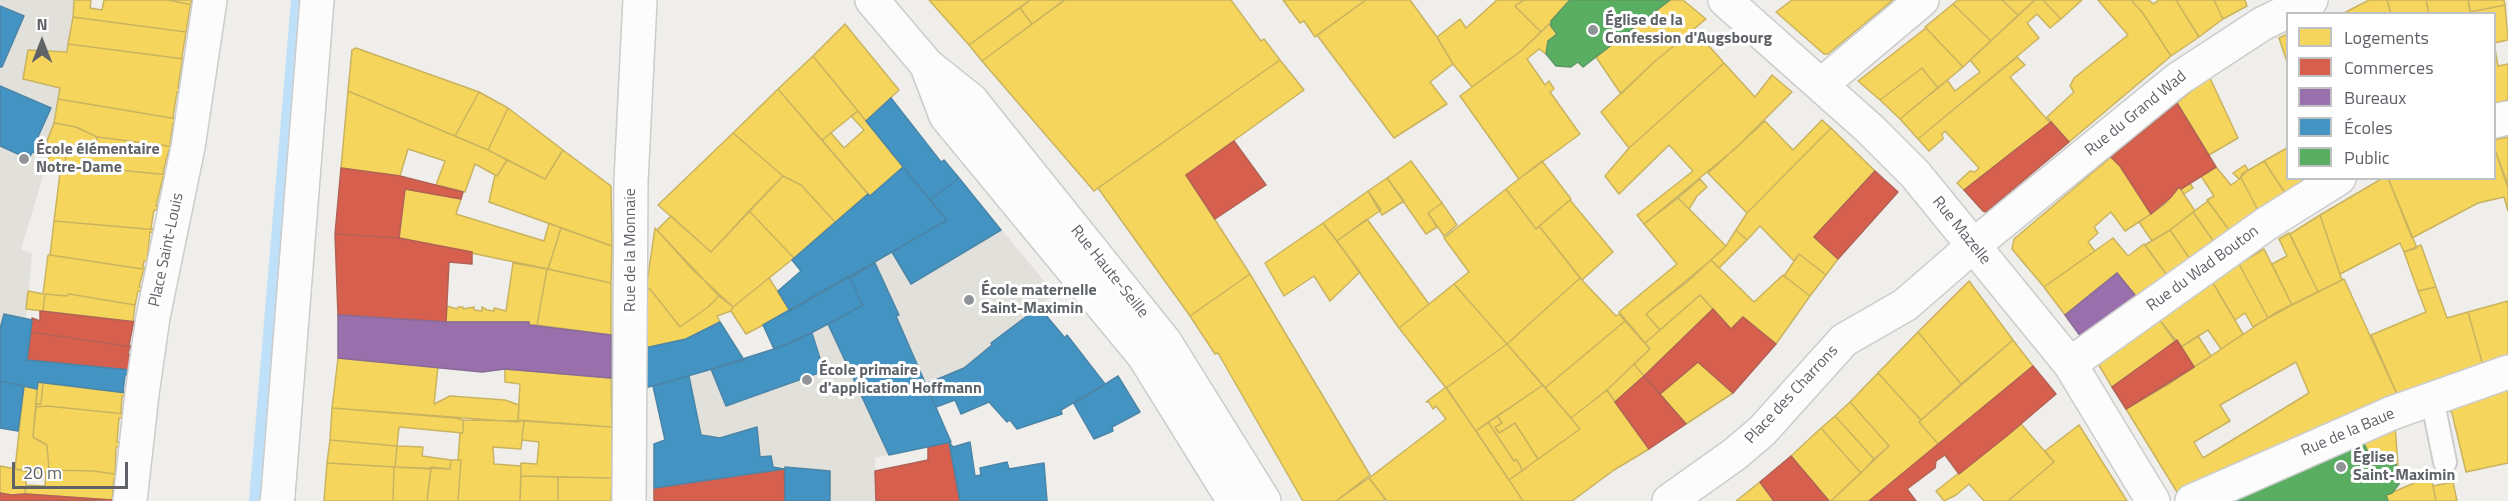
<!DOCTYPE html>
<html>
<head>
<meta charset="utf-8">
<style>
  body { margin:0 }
  #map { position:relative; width:2508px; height:501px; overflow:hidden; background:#efeeea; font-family:"Titillium Web",sans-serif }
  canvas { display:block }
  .legend { position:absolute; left:2286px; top:12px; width:210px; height:168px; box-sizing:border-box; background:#fff; border:2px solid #bfc1c3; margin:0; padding:8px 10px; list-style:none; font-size:18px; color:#5f6368 }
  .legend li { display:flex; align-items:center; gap:12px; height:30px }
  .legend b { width:30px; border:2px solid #bfc1c3 }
  .north { position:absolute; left:12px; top:12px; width:60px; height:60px; -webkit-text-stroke:4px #fff; paint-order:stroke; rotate:0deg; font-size:16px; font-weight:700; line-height:24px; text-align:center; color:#5f6368 }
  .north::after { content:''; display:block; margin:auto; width:21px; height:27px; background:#5f6368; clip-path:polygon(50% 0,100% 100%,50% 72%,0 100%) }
  .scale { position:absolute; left:12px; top:462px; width:116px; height:27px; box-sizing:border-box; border:3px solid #5f6368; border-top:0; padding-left:8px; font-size:18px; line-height:21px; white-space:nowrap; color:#5f6368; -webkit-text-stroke:4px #fff; paint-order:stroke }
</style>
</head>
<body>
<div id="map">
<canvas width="2508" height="501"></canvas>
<ul class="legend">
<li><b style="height:16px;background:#f6d55c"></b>Logements</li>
<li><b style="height:16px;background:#d6604d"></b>Commerces</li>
<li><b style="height:16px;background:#9970ab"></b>Bureaux</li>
<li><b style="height:16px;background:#4393c3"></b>Écoles</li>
<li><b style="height:16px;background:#5aae61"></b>Public</li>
</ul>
<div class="north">N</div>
<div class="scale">20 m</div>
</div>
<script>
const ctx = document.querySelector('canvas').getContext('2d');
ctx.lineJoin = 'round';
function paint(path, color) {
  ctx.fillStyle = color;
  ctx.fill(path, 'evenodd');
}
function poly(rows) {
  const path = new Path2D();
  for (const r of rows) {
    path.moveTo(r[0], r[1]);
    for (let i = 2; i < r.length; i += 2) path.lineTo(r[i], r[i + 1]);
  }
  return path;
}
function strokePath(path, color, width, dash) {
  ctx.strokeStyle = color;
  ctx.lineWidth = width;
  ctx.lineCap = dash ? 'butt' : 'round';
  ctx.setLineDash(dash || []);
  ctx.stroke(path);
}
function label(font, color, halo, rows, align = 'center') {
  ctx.font = font + ' "Titillium Web",sans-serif';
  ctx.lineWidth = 6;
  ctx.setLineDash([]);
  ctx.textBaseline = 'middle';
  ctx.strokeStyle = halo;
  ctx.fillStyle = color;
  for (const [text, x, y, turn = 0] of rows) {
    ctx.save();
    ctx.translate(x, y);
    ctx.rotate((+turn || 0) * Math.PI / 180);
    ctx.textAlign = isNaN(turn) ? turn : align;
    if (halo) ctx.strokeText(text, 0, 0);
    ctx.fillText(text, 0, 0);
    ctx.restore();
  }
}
const education = poly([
  [0,0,74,0,67,52,28,51,23,79,60,88,54,123,47,141,51,150,21,249,32,254,26,318,4,314,0,329],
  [959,178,1054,293,1039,308,1064,337,1067,335,1105,384,1061,410,1062,414,1017,429,1010,421,1007,422,989,402,961,414,955,400,937,407,951,442,875,458,876,501,830,501,830,471,773,467,760,457,757,428,720,438,701,435,689,376,774,349,812,333,863,305,849,276,946,220]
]);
const homes = poly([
  [74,0,91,0,90,8,102,10,104,0,168,0,197,6,196,8,190,7,186,32,73,17,74,0],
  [168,0,192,0,191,3,197,4,197,6,168,0],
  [929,0,1030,0,969,45,929,0],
  [1030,0,1062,0,1063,1,1032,24,1020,8,1030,0],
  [1065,0,1231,0,1261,41,1264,39,1280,60,1094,191,982,61,1065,0],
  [1283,0,1366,0,1315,37,1304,21,1300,23,1283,0],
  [1366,0,1410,0,1437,37,1453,64,1430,82,1447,104,1394,138,1317,35,1366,0],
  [1497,0,1524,0,1515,6,1541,32,1521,51,1472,87,1453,64,1437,37,1460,19,1466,28,1497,0],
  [1524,0,1570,0,1551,21,1551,26,1549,24,1541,32,1515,6,1524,0],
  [1670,0,1683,0,1706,19,1653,63,1621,94,1596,57,1670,0],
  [1792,0,1893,0,1828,54,1824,54,1776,12,1792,0],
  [1958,0,2002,0,2018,15,1991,41,1953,4,1958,0],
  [2002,0,2035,0,2018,15,2002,0],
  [2035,0,2043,0,2061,19,2050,28,2037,14,2027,23,2039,38,1918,139,1900,119,1947,80,1955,91,1980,72,1970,60,2035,0],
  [2043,0,2082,0,2061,19,2043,0],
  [2098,0,2131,0,2142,12,2171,56,2069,142,2047,117,2074,92,2070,86,2074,78,2128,35,2098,0],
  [2131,0,2149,0,2153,4,2159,0,2176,0,2199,37,2171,56,2142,12,2131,0],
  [2176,0,2214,0,2223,19,2199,37,2176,0],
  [2214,0,2245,0,2247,6,2223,19,2214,0],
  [2369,0,2387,0,2391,14,2342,14,2369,0],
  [2387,0,2426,0,2429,14,2391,14,2387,0],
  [2426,0,2468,0,2471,14,2429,14,2426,0],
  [2468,0,2504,0,2505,5,2470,12,2468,0],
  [1953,4,1991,41,1963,67,1925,27,1953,4],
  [2505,5,2508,40,2494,43,2494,14,2471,14,2470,12,2505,5],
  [1020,8,1032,24,982,61,969,45,1020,8],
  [73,17,186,32,182,57,184,59,68,44,73,17],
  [845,24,899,90,866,121,813,56,845,24],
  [1549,24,1557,34,1548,41,1546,54,1539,49,1527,59,1545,85,1549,81,1554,89,1550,92,1580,134,1519,179,1460,96,1521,51,1549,24],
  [1926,28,1963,67,1938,88,1922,68,1880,100,1858,81,1926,28],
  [1694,29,1724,63,1629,148,1601,112,1653,63,1694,29],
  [2288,34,2288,65,2279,38,2288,34],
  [68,44,184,59,182,61,178,88,181,88,181,92,177,92,173,117,177,119,58,99,60,88,23,79,28,50,67,52,68,44],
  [356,48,479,92,455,136,348,91,352,50,356,48],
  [2495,49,2498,66,2508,64,2508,100,2494,104,2495,49],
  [813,56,858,111,822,140,778,89,813,56],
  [2017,57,2025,65,2010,77,2050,123,1964,190,1957,183,1970,171,1975,172,1979,168,1945,131,1942,134,1943,139,1929,151,1918,139,2017,57],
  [1280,60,1304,90,1186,175,1250,274,1190,316,1098,188,1280,60],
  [1724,63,1755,97,1772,75,1792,92,1736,148,1644,224,1637,215,1693,171,1669,145,1619,194,1605,176,1629,148,1724,63],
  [1922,68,1938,88,1900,119,1880,100,1922,68],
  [2209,76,2238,138,2209,155,2177,103,2209,76],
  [778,89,868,194,835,222,801,185,783,176,733,133,778,89],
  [348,91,488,150,507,160,497,176,475,164,465,192,436,185,445,161,408,149,400,176,341,168,348,91],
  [479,92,508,108,488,150,455,136,479,92],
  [58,99,177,119,177,123,173,123,170,144,176,145,176,147,97,137,76,127,54,123,58,99],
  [508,108,563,150,545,179,488,150,508,108],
  [858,111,903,167,870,196,822,140,831,133,844,148,864,130,851,116,858,111],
  [1822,120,1831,128,1747,213,1708,173,1765,121,1793,150,1822,120],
  [54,123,76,127,97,137,96,146,83,153,66,156,65,165,170,175,170,178,163,177,156,206,158,206,157,210,154,210,151,228,158,230,54,221,60,173,46,168,51,150,47,141,54,123],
  [1831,128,1875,171,1814,237,1838,259,1826,275,1799,254,1794,261,1760,226,1747,240,1736,230,1747,213,1831,128],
  [733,133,783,176,711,252,658,205,733,133],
  [97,137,176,147,175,150,169,150,163,172,170,175,65,165,66,156,83,153,96,146,97,137],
  [2508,137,2508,185,2507,185,2494,147,2494,140,2508,137],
  [2494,147,2508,185,2508,211,2504,197,2478,203,2412,238,2388,178,2494,178,2494,147],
  [2287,148,2288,178,2310,178,2287,196,2264,161,2287,148],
  [563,150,611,186,612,246,489,202,495,175,497,176,507,160,545,179,563,150],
  [2111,157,2120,166,2151,214,2125,231,2111,212,2094,227,2098,233,2088,242,2095,251,2044,287,2012,249,2014,239,2111,157],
  [1411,161,1442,203,1428,213,1437,227,1426,234,1387,178,1411,161],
  [1542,161,1571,199,1536,229,1506,189,1542,161],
  [2264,161,2287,196,2260,214,2241,178,2242,174,2264,161],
  [2245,165,2248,170,2239,179,2233,173,2245,165],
  [2216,167,2231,185,2241,178,2260,214,2232,234,2207,200,2214,196,2201,176,2216,167],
  [783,176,801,185,835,222,794,258,749,211,783,176],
  [1387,178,1404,201,1382,215,1368,191,1387,178],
  [2383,178,2388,178,2417,248,2404,252,2400,243,2340,274,2320,215,2383,178],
  [1700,179,1707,187,1697,196,1689,209,1678,198,1700,179],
  [2190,183,2193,188,2184,194,2181,189,2190,183],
  [2179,187,2195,211,2170,230,2152,241,2139,222,2164,205,2179,187],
  [405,189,461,199,456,214,544,241,549,223,561,228,548,269,399,238,405,189],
  [1506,189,1536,229,1539,226,1580,278,1507,344,1454,284,1469,272,1444,238,1506,189],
  [1368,191,1381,210,1337,241,1323,223,1368,191],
  [1678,198,1726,246,1687,282,1646,314,1660,330,1645,343,1619,312,1677,264,1644,224,1678,198],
  [1570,200,1613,252,1582,280,1539,226,1570,200],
  [2208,201,2232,234,2216,245,2193,212,2208,201],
  [1442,203,1457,225,1444,236,1428,213,1442,203],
  [749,211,794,258,733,307,692,269,657,230,671,216,711,252,749,211],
  [2193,212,2216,245,2192,262,2170,230,2193,212],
  [2320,215,2342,280,2318,292,2290,234,2320,215],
  [1367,219,1429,304,1399,328,1337,241,1367,219],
  [54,221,158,230,157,234,150,232,147,261,144,261,143,267,149,268,149,270,50,255,54,221],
  [1323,223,1360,272,1330,301,1314,276,1284,296,1265,263,1323,223],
  [561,228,612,246,611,283,548,269,561,228],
  [655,228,719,296,708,307,680,327,650,289,646,289,655,228],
  [1736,230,1747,240,1719,268,1711,260,1726,246,1736,230],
  [2170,230,2192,262,2169,278,2145,245,2170,230],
  [2289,233,2318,292,2292,305,2272,264,2287,256,2279,239,2289,233],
  [2113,238,2128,256,2144,244,2169,278,2139,300,2117,273,2065,315,2044,287,2113,238],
  [2421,245,2436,287,2418,291,2404,252,2421,245],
  [2264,249,2292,305,2268,318,2239,264,2264,249],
  [1799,254,1826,275,1810,296,1784,276,1799,254],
  [48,255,50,255,149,270,143,272,139,287,143,287,143,292,138,291,135,305,69,294,67,296,45,294,43,311,26,309,28,291,43,294,48,255],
  [1711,260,1754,302,1783,275,1810,296,1776,344,1743,317,1731,329,1700,295,1660,330,1646,314,1711,260],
  [513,263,547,269,537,325,529,325,529,322,446,322,447,306,457,309,458,307,463,307,463,309,474,307,474,310,482,311,482,307,487,310,494,311,494,308,506,311,513,263],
  [2239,264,2268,318,2253,327,2245,313,2235,320,2213,283,2239,264],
  [547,269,611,283,611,335,537,325,547,269],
  [1250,274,1370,475,1336,501,1303,501,1218,353,1215,354,1190,316,1250,274],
  [769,278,790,311,746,334,731,311,733,307,769,278],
  [1580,278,1616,316,1619,314,1625,321,1545,388,1507,344,1580,278],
  [2344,279,2401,403,2182,500,2126,409,2172,382,2275,313,2344,279],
  [2296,362,2309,393,2203,458,2194,442,2230,421,2220,405,2296,362],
  [1969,281,2013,340,1961,384,1918,332,1969,281],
  [2213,283,2243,334,2221,349,2208,330,2181,347,2160,320,2213,283],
  [1454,284,1507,344,1446,388,1399,328,1454,284],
  [2436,287,2447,318,2468,312,2484,369,2401,403,2371,335,2426,312,2418,291,2436,287],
  [646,289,650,289,680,327,708,307,719,296,733,307,731,311,717,316,720,322,686,339,645,348,646,289],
  [45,294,67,296,69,294,135,305,133,321,136,321,136,322,43,311,45,294],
  [1700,295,1713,309,1644,376,1634,364,1650,349,1645,343,1700,295],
  [2508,301,2508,361,2484,369,2468,312,2508,301],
  [2160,320,2175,342,2112,387,2097,362,2160,320],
  [1625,321,1650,349,1607,390,1571,418,1545,388,1625,321],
  [1918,332,1961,384,1921,420,1878,373,1918,332],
  [2198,336,2211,356,2194,367,2181,347,2198,336],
  [2013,340,2033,366,1939,445,1919,422,2013,340],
  [1507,344,1543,385,1476,431,1446,388,1507,344],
  [338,358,438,367,434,404,450,396,505,400,519,405,518,422,332,408,338,358],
  [1698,362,1733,393,1686,424,1660,394,1698,362],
  [1634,364,1644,376,1615,402,1607,390,1634,364],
  [505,369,611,378,612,427,518,420,520,384,505,382,505,369],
  [1878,373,1921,420,1919,422,1939,445,1869,501,1831,501,1889,446,1850,402,1878,373],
  [38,382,43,383,41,404,36,404,38,382],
  [43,383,127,393,127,396,122,396,121,413,125,414,47,406,36,407,36,404,41,404,43,383],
  [1543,385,1580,429,1538,459,1515,423,1499,433,1495,427,1502,423,1497,416,1543,385],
  [24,386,37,389,33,437,47,445,49,470,46,472,34,473,15,469,24,386],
  [1446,387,1509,480,1523,501,1387,501,1369,478,1446,419,1436,406,1433,409,1429,402,1426,402,1446,387],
  [2508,389,2508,463,2466,472,2452,413,2448,409,2508,389],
  [1607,390,1649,449,1614,470,1572,501,1523,501,1509,480,1580,429,1571,418,1607,390],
  [1850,402,1889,446,1874,459,1835,416,1850,402],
  [47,406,125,414,125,418,119,418,117,442,125,442,125,447,116,447,115,473,122,473,122,475,93,471,49,470,47,445,33,437,36,407,47,406],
  [332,408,455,418,463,420,463,433,399,427,397,446,330,440,332,408],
  [1497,416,1502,423,1495,427,1499,433,1515,423,1538,459,1522,471,1520,465,1516,459,1514,461,1488,422,1497,416],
  [1835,416,1874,459,1861,473,1821,428,1835,416],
  [463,420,524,421,521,449,493,447,494,464,521,466,520,501,458,501,461,460,458,460,460,433,463,433,463,420],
  [524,421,612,427,612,478,521,476,521,463,537,464,539,442,522,440,524,421],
  [1488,422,1514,461,1516,459,1520,465,1522,471,1509,480,1476,431,1488,422],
  [2021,424,2054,462,2008,501,1984,501,1969,484,1956,495,1944,501,1936,491,2021,424],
  [2079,425,2127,501,2008,501,2054,462,2045,451,2079,425],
  [2395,425,2398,466,2387,456,2371,459,2359,432,2395,425],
  [1821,428,1861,473,1831,501,1829,501,1791,456,1821,428],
  [330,440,397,446,395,467,327,463,330,440],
  [397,446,423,447,422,456,451,460,450,469,395,467,397,446],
  [451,460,461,460,458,501,427,501,431,467,450,469,451,460],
  [327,463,394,467,393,501,324,501,327,463],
  [0,466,27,471,25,494,11,495,0,493,0,466],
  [394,467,431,469,427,501,393,501,394,467],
  [49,470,93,471,122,475,121,478,114,478,112,500,25,494,26,485,45,486,46,472,49,470],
  [521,476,558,477,558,501,520,501,521,476],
  [2431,476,2436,501,2388,501,2386,495,2431,476],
  [558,477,612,478,611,501,558,501,558,477],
  [1369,478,1385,499,1383,501,1336,501,1369,478],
  [1760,482,1774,501,1736,501,1760,482],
  [2453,482,2457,501,2436,501,2433,486,2453,482]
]);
const shops = poly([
  [2177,103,2216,167,2181,189,2179,187,2170,198,2151,214,2120,166,2111,157,2177,103],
  [2051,122,2069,142,1986,212,1983,211,1964,190,2051,122],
  [1234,141,1266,185,1215,219,1186,175,1234,141],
  [341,168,400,176,463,192,461,199,405,189,399,238,335,234,341,168],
  [1875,171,1898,192,1838,259,1814,237,1875,171],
  [335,234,399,238,472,252,472,264,449,262,446,322,338,315,335,234],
  [1713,309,1731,329,1743,317,1776,344,1733,393,1698,362,1660,394,1644,376,1713,309],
  [40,311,136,322,136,325,133,325,129,345,133,347,31,332,32,318,40,321,40,311],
  [31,332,133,347,129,349,128,354,130,355,130,370,27,360,31,332],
  [2177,340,2194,367,2126,409,2112,387,2177,340],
  [2033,366,2056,394,2008,435,1959,474,1945,455,1936,461,1935,468,1907,489,1916,501,1869,501,2033,366],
  [1644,376,1686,424,1649,449,1615,402,1644,376],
  [949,442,960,501,876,501,875,471,928,460,928,447,949,442],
  [1791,456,1829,501,1774,501,1760,482,1791,456],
  [771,469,784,469,785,501,654,501,654,488,771,469],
  [0,493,11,495,25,494,112,500,0,501,0,493]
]);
const offices = poly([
  [2117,273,2139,300,2081,337,2065,315,2117,273],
  [338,315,446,322,529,322,529,325,611,335,611,378,505,369,482,372,338,358,338,315]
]);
const schools = poly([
  [0,6,24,16,2,67,0,67,0,6],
  [0,86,51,108,37,139,41,142,37,154,32,152,29,159,0,146,0,86],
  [891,98,941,162,944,160,959,178,930,200,866,121,891,98],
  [903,167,947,220,790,311,778,291,801,271,792,260,868,194,870,196,903,167],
  [959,178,1001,230,911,284,892,252,947,220,930,200,959,178],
  [875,263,899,315,896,316,951,442,889,455,828,324,863,305,850,278,875,263],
  [849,276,863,305,800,339,774,349,763,325,849,276],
  [1039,307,1065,338,1067,335,1105,384,1061,410,1062,414,1017,429,1010,420,1007,422,989,402,961,414,955,400,936,407,926,384,964,368,992,345,991,343,1039,307],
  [4,314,32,320,27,360,130,370,125,376,123,391,127,393,38,382,37,389,0,381,0,329,4,314],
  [720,322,744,360,645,388,645,348,686,339,720,322],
  [812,333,824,371,726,406,711,369,774,349,812,333],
  [689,376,701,435,720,438,757,427,760,457,771,456,773,467,784,469,654,488,654,444,665,440,653,386,689,376],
  [1118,376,1140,412,1112,427,1113,431,1094,439,1074,404,1118,376],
  [0,381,24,386,18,431,0,428,0,381],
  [949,442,953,447,970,442,975,476,981,475,980,468,1007,462,1009,469,1044,463,1047,501,960,501,949,442],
  [785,467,830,471,830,501,785,501,785,467]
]);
const public = poly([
  [1570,0,1670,0,1583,67,1578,62,1571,67,1556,66,1546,54,1548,41,1557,34,1551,26,1551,21,1570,0],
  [2359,432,2371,459,2387,456,2400,469,2399,484,2392,493,2386,495,2388,501,2207,501,2359,432]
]);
const stream = poly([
  [255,501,297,0]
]);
const service = poly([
  [2432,398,2445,462]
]);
const pedestrian = poly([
  [278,495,317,0],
  [130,501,142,394,153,317,188,147,210,0],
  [1669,501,1735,454,1762,431,1844,340,1905,305,1973,246],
  [2192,501,2392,413]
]);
const minor = poly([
  [1725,0,1870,129,1915,174,2070,364,2153,501],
  [1821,85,1922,0],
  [2494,121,2508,118],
  [1973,246,2178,79,2262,24,2311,0],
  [2070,364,2266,224,2339,178],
  [2392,413,2508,372],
  [277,501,278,495],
  [629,501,631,181,640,0]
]);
const tertiary = poly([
  [872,0,927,65,971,100,1165,342,1264,501],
  [927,66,946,116,1144,356,1234,501]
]);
const markers = [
  [1593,30,6,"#919496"],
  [24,159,6,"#919496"],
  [969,300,6,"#919496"],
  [807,380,6,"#919496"],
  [2341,467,6,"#919496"]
];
const poiNames = [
  ["Église de la",1605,21],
  ["Confession d'Augsbourg",1605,39],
  ["École élémentaire",36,150],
  ["Notre-Dame",36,168],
  ["École maternelle",981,291],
  ["Saint-Maximin",981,309],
  ["École primaire",819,371],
  ["d'application Hoffmann",819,389],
  ["Église",2353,458],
  ["Saint-Maximin",2353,476]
];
const streetNames = [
  ["Rue du Grand Wad",2136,114,-39],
  ["Rue Mazelle",1961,231,51],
  ["Place Saint-Louis",167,250,-78],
  ["Rue de la Monnaie",631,250,-90],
  ["Rue du Wad Bouton",2203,269,-36],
  ["Rue Haute-Seille",1109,272,51],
  ["Place des Charrons",1792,395,-47],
  ["Rue de la Baue",2348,433,-23]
];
paint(education, '#e2e0da');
paint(homes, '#f6d55c');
strokePath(homes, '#c9b360', 1.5);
paint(shops, '#d6604d');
strokePath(shops, '#b26155', 1.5);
paint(offices, '#9970ab');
strokePath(offices, '#886c97', 1.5);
paint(schools, '#4393c3');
strokePath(schools, '#4b85a8', 1.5);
paint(public, '#5aae61');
strokePath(public, '#5c9863', 1.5);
strokePath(stream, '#bfe0f9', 12);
strokePath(service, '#cbcccc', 26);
strokePath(pedestrian, '#cbcccc', 36);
strokePath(minor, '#cbcccc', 36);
strokePath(tertiary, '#cbcccc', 36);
strokePath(service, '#fdfcfc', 22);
strokePath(pedestrian, '#fdfcfc', 33);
strokePath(minor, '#fdfcfc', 33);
strokePath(tertiary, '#fdfcfc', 33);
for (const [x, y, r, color] of markers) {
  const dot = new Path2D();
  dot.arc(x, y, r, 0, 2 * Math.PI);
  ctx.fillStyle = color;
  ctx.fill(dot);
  strokePath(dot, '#fff', 2);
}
label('bold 16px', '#5f6368', '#fff', poiNames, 'left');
label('16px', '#5f6368', '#fff', streetNames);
</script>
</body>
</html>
